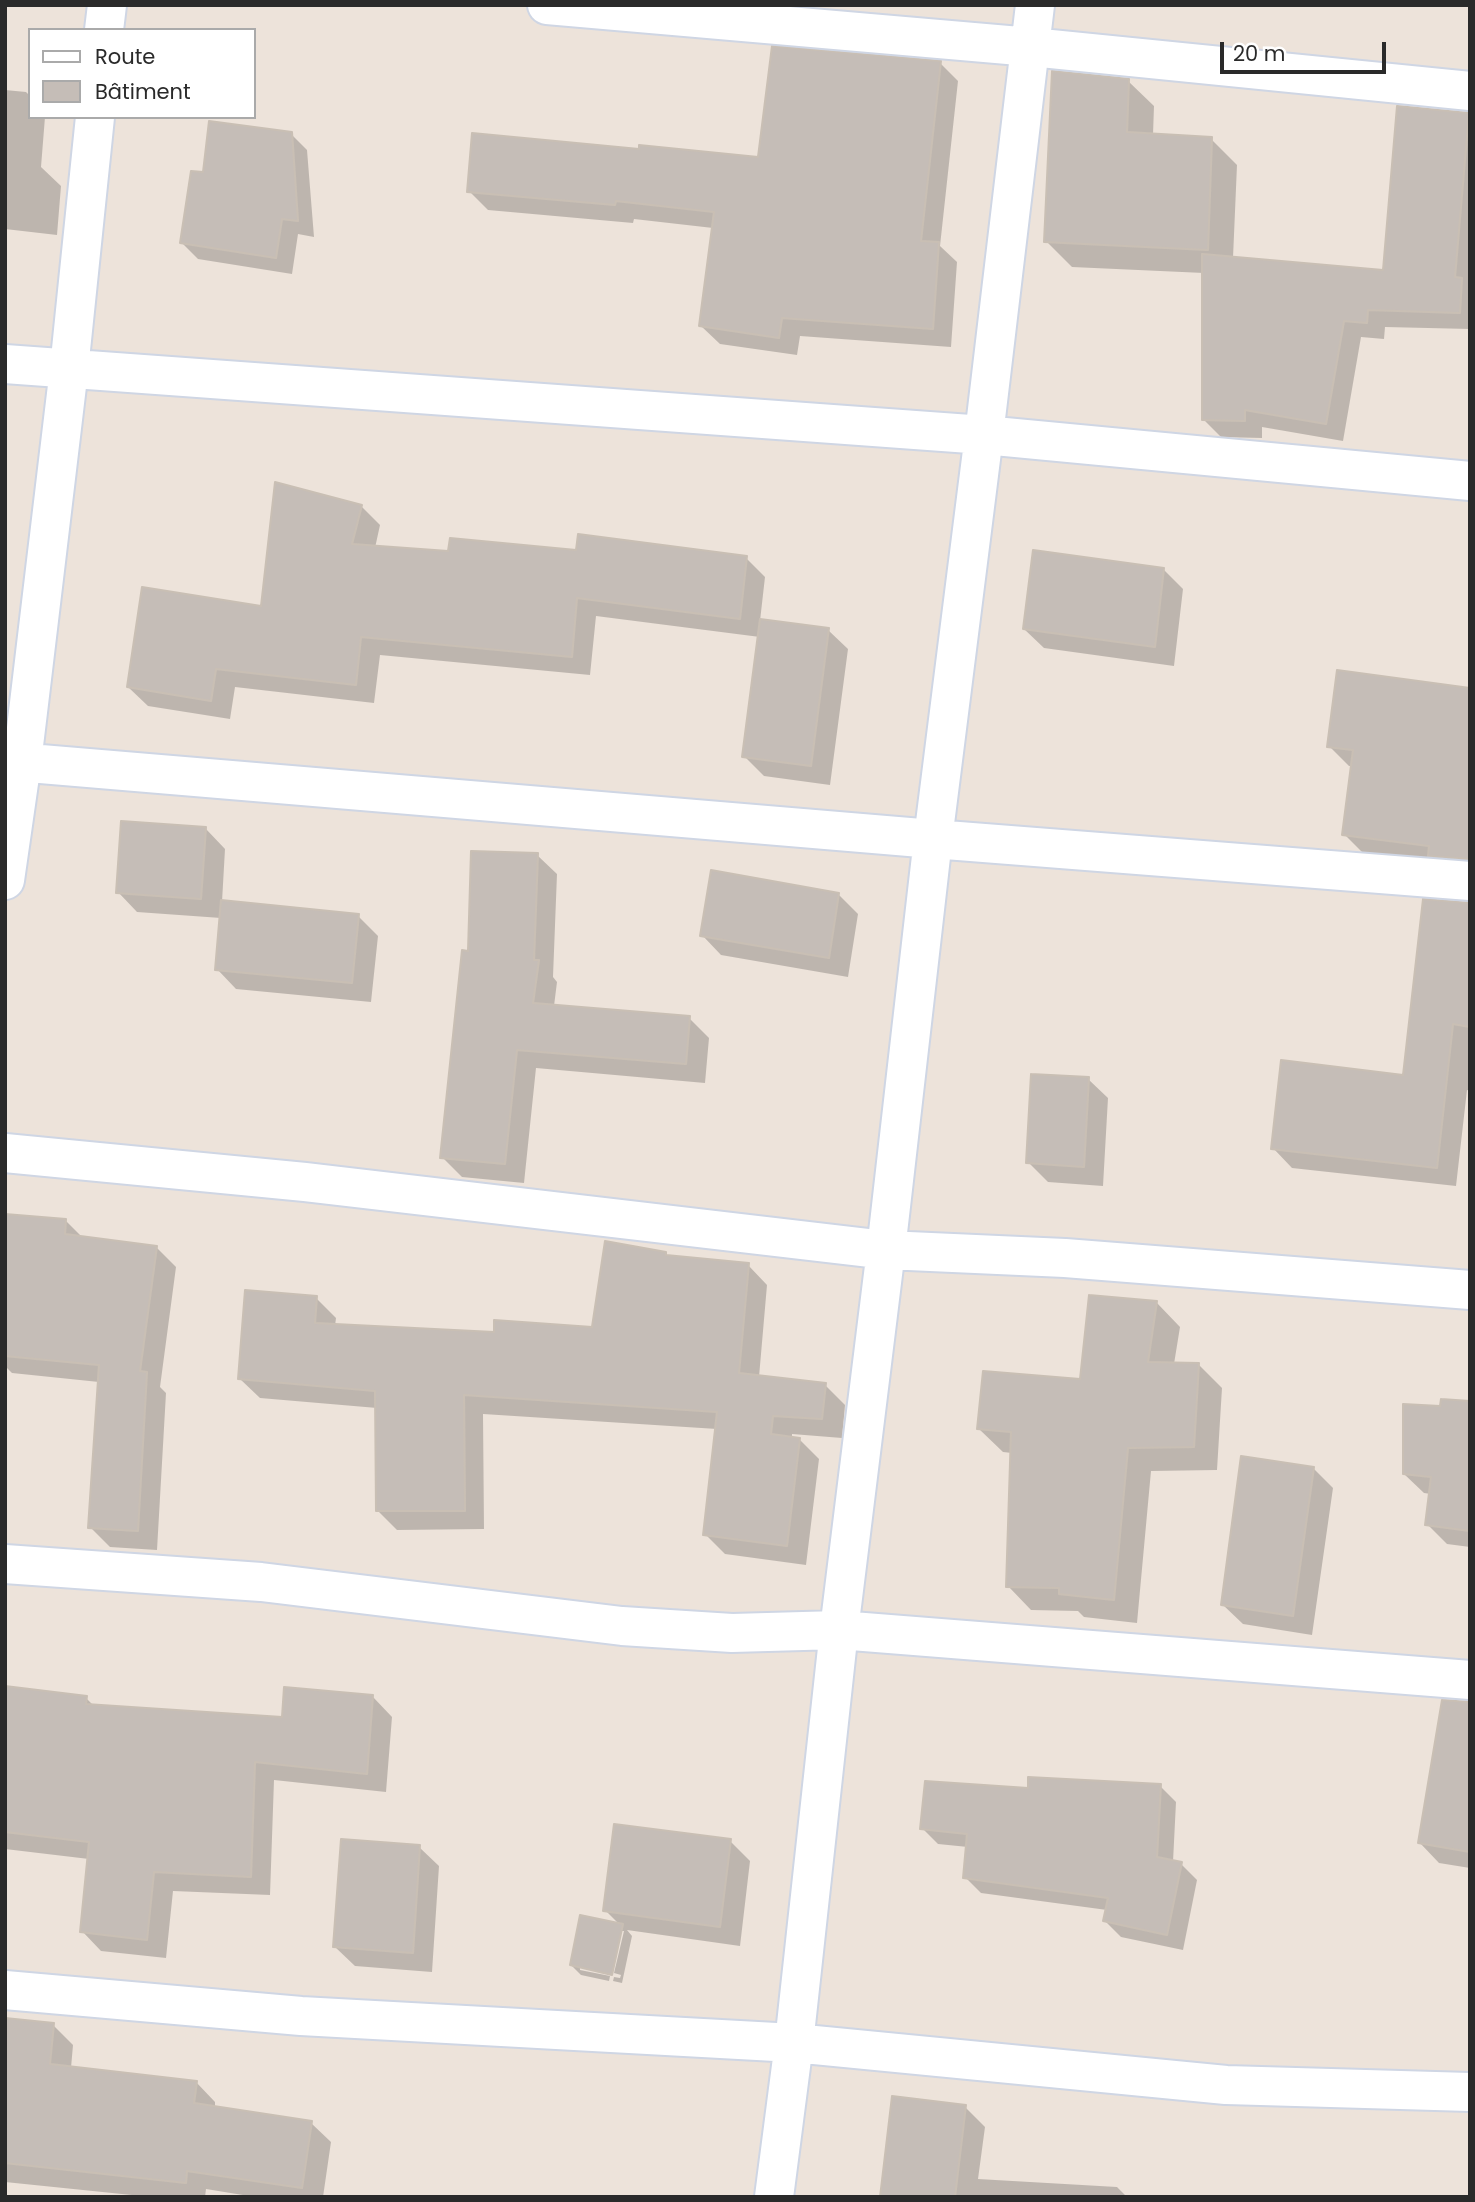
<!DOCTYPE html>
<html>
<head>
<meta charset="utf-8">
<style>
  body { margin:0 }
  #map { position:relative; width:1475px; height:2202px; overflow:hidden; background:#ede3da; font-family:Poppins,sans-serif }
  canvas { display:block }
  .frame { position:absolute; inset:0; border:7px solid #2a2a2a; pointer-events:none }
  .legend { position:absolute; left:28px; top:28px; width:228px; height:91px; box-sizing:border-box; background:#fff; border:2px solid #aaa; margin:0; padding:9px 12px; list-style:none; font-size:21px; color:#2a2a2a }
  .legend li { display:flex; align-items:center; gap:14px; height:35px }
  .legend b { width:35px; border:2px solid #aaa }
  .scale { position:absolute; left:1220px; top:42px; width:166px; height:32px; box-sizing:border-box; border:4px solid #2a2a2a; border-top:0; padding-left:9px; font-size:21px; line-height:24px; white-space:nowrap; color:#2a2a2a; -webkit-text-stroke:5px #fff; paint-order:stroke }
</style>
</head>
<body>
<div id="map">
<canvas width="1475" height="2202"></canvas>
<div class="frame"></div>
<ul class="legend">
<li><b style="height:9px;background:#fff"></b>Route</li>
<li><b style="height:19px;background:#c5bdb7"></b>Bâtiment</li>
</ul>
<div class="scale">20 m</div>
</div>
<script>
const ctx = document.querySelector('canvas').getContext('2d');
ctx.lineJoin = 'round';
function paint(path, color) {
  ctx.fillStyle = color;
  ctx.fill(path, 'evenodd');
}
function poly(rows) {
  const path = new Path2D();
  for (const r of rows) {
    path.moveTo(r[0], r[1]);
    for (let i = 2; i < r.length; i += 2) path.lineTo(r[i], r[i + 1]);
  }
  return path;
}
function strokePath(path, color, width, dash) {
  ctx.strokeStyle = color;
  ctx.lineWidth = width;
  ctx.lineCap = dash ? 'butt' : 'round';
  ctx.setLineDash(dash || []);
  ctx.stroke(path);
}
const shadow = poly([
  [940,63,958,81,940,246,957,262,951,347,800,336,797,355,720,344,701,326,713,228,634,219,633,223,488,210,469,191,640,151,759,159],
  [1128,81,1154,106,1153,135,1211,139,1237,165,1233,258,1385,272,1468,114,1470,116,1470,329,1385,327,1384,339,1361,337,1343,441,1262,427,1262,438,1221,437,1204,420,1204,273,1072,267,1046,241],
  [5,90,26,92,30,96,30,117,45,117,41,167,61,186,57,235,5,229],
  [291,134,307,150,314,237,298,234,292,274,198,259,181,242,205,174],
  [361,506,380,525,375,548,450,553,578,552,746,558,765,577,760,621,828,630,848,649,830,785,764,776,744,756,760,637,596,616,590,675,380,655,374,703,235,687,230,719,148,706,128,687,263,608],
  [1163,569,1183,589,1174,666,1044,648,1024,629],
  [1470,690,1470,868,1364,854,1344,834,1353,766,1349,766,1329,746],
  [206,829,225,849,222,902,358,916,378,936,371,1002,236,989,217,969,221,918,137,912,118,892],
  [537,855,557,874,553,977,557,982,554,1006,689,1018,709,1038,705,1083,536,1068,524,1183,462,1177,442,1157],
  [838,894,858,914,848,977,721,955,702,935],
  [1470,928,1470,1091,1467,1090,1456,1186,1292,1168,1273,1148,1405,1077],
  [1088,1079,1108,1098,1103,1186,1048,1182,1028,1162],
  [5,1215,66,1221,83,1238,156,1247,176,1267,160,1387,166,1393,157,1550,110,1547,90,1527,99,1382,12,1373,5,1366],
  [665,1253,670,1258,748,1265,767,1285,759,1377,825,1385,845,1405,842,1438,792,1434,792,1438,799,1439,819,1459,806,1565,725,1554,705,1534,717,1429,483,1414,484,1529,397,1530,378,1511,377,1408,260,1398,240,1379,316,1298,336,1318,335,1326,495,1334,594,1328],
  [1157,1303,1180,1327,1174,1364,1198,1364,1222,1388,1217,1470,1151,1471,1137,1623,1084,1617,1078,1611,1031,1610,1008,1586,1012,1453,1003,1452,979,1429,1081,1381],
  [1470,1409,1470,1547,1447,1544,1427,1524,1431,1494,1424,1493,1404,1474],
  [1313,1468,1333,1488,1312,1635,1243,1624,1223,1605],
  [5,1688,86,1698,95,1707,283,1719,373,1697,392,1717,386,1792,274,1780,270,1895,173,1891,166,1958,101,1951,82,1931,89,1859,5,1849],
  [1470,1714,1470,1868,1439,1863,1420,1843],
  [1160,1786,1176,1802,1173,1862,1181,1864,1197,1880,1183,1950,1121,1937,1105,1921,1107,1910,981,1893,965,1877,968,1847,938,1844,922,1828,1029,1790],
  [730,1841,750,1861,740,1946,627,1930,632,1936,622,1983,613,1981,614,1977,620,1978,621,1975,614,1973,624,1931,620,1931,580,1966,580,1970,610,1976,609,1981,581,1975,571,1965,620,1925,605,1910],
  [419,1847,439,1866,432,1972,355,1966,335,1947],
  [5,2020,53,2025,73,2045,71,2068,196,2082,215,2102,215,2108,311,2123,331,2142,323,2197,255,2197,206,2189,205,2197,151,2197,5,2182],
  [965,2107,985,2127,978,2179,1117,2187,1127,2197,882,2197]
]);
const building = poly([
  [772,46,941,61,921,241,939,242,933,329,782,318,779,338,699,326,714,212,616,201,615,205,467,192,472,133,639,149,639,145,758,157,772,46],
  [1052,71,1129,79,1127,132,1212,137,1208,250,1044,242,1052,71],
  [1397,106,1469,113,1455,277,1462,278,1460,313,1368,310,1367,323,1344,321,1326,424,1245,410,1245,421,1202,420,1202,254,1383,270,1397,106],
  [209,121,292,132,298,221,282,219,276,258,180,243,191,171,203,172,209,121],
  [275,482,362,505,352,544,448,551,450,538,576,550,578,534,747,556,740,619,577,598,572,657,361,637,356,685,216,669,211,701,127,687,142,587,261,606,275,482],
  [1033,550,1164,568,1155,647,1023,629,1033,550],
  [760,619,829,628,811,766,742,757,760,619],
  [1337,670,1470,688,1470,859,1428,856,1429,846,1342,835,1353,750,1327,747,1337,670],
  [121,821,206,827,201,899,116,893,121,821],
  [471,851,538,853,534,960,539,960,533,1003,690,1016,686,1064,517,1050,505,1164,440,1158,462,950,468,951,471,851],
  [711,870,839,893,829,958,700,936,711,870],
  [1423,899,1470,903,1470,1027,1453,1024,1437,1168,1271,1149,1281,1060,1403,1075,1423,899],
  [221,900,359,914,352,983,215,970,221,900],
  [1031,1074,1089,1077,1084,1167,1026,1163,1031,1074],
  [5,1214,66,1219,65,1234,157,1246,140,1371,147,1372,138,1531,88,1528,99,1365,5,1356,5,1214],
  [605,1241,666,1252,666,1255,749,1263,739,1373,826,1383,822,1419,773,1416,771,1434,800,1438,787,1546,703,1535,717,1412,464,1395,465,1511,376,1511,375,1391,238,1379,245,1290,317,1296,315,1323,494,1332,494,1320,592,1327,605,1241],
  [1089,1295,1157,1301,1148,1362,1199,1363,1194,1447,1128,1448,1114,1600,1059,1594,1059,1588,1006,1587,1011,1432,977,1429,983,1371,1080,1379,1089,1295],
  [1441,1399,1470,1401,1470,1531,1425,1525,1431,1477,1403,1474,1403,1404,1440,1406,1441,1399],
  [1241,1456,1314,1467,1293,1616,1221,1605,1241,1456],
  [5,1686,87,1696,86,1704,282,1717,284,1687,373,1695,367,1774,255,1762,251,1877,154,1872,147,1940,80,1932,89,1842,5,1832,5,1686],
  [1442,1700,1470,1702,1470,1852,1418,1843,1442,1700],
  [1028,1777,1161,1784,1157,1857,1182,1862,1167,1935,1103,1921,1108,1898,963,1878,967,1834,920,1829,925,1781,1028,1788,1028,1777],
  [614,1824,731,1839,720,1927,603,1911,614,1824],
  [341,1839,420,1845,413,1953,333,1947,341,1839],
  [580,1915,623,1924,612,1975,570,1965,580,1915],
  [5,2018,54,2023,50,2064,197,2081,194,2103,312,2121,302,2188,187,2171,186,2183,5,2163,5,2018],
  [892,2096,966,2105,955,2197,880,2197,892,2096]
]);
const street = poly([
  [547,5,1031,47,1470,91],
  [104,30,107,5],
  [5,364,984,435,1470,481],
  [5,761,933,839,1470,881],
  [5,880,22,762,69,369,95,117],
  [5,1153,305,1182,886,1250,1065,1258,1470,1290],
  [5,1564,261,1582,622,1626,732,1633,839,1630,1470,1680],
  [5,1990,301,2016,794,2043,1226,2085,1470,2092],
  [774,2197,794,2043,839,1630,886,1250,933,839,984,435,1035,5]
]);
paint(shadow, '#0003');
paint(building, '#c5bdb7');
strokePath(building, '#c9bfb4', 2);
strokePath(street, '#cfd6e4', 42);
strokePath(street, '#fff', 38);
</script>
</body>
</html>
